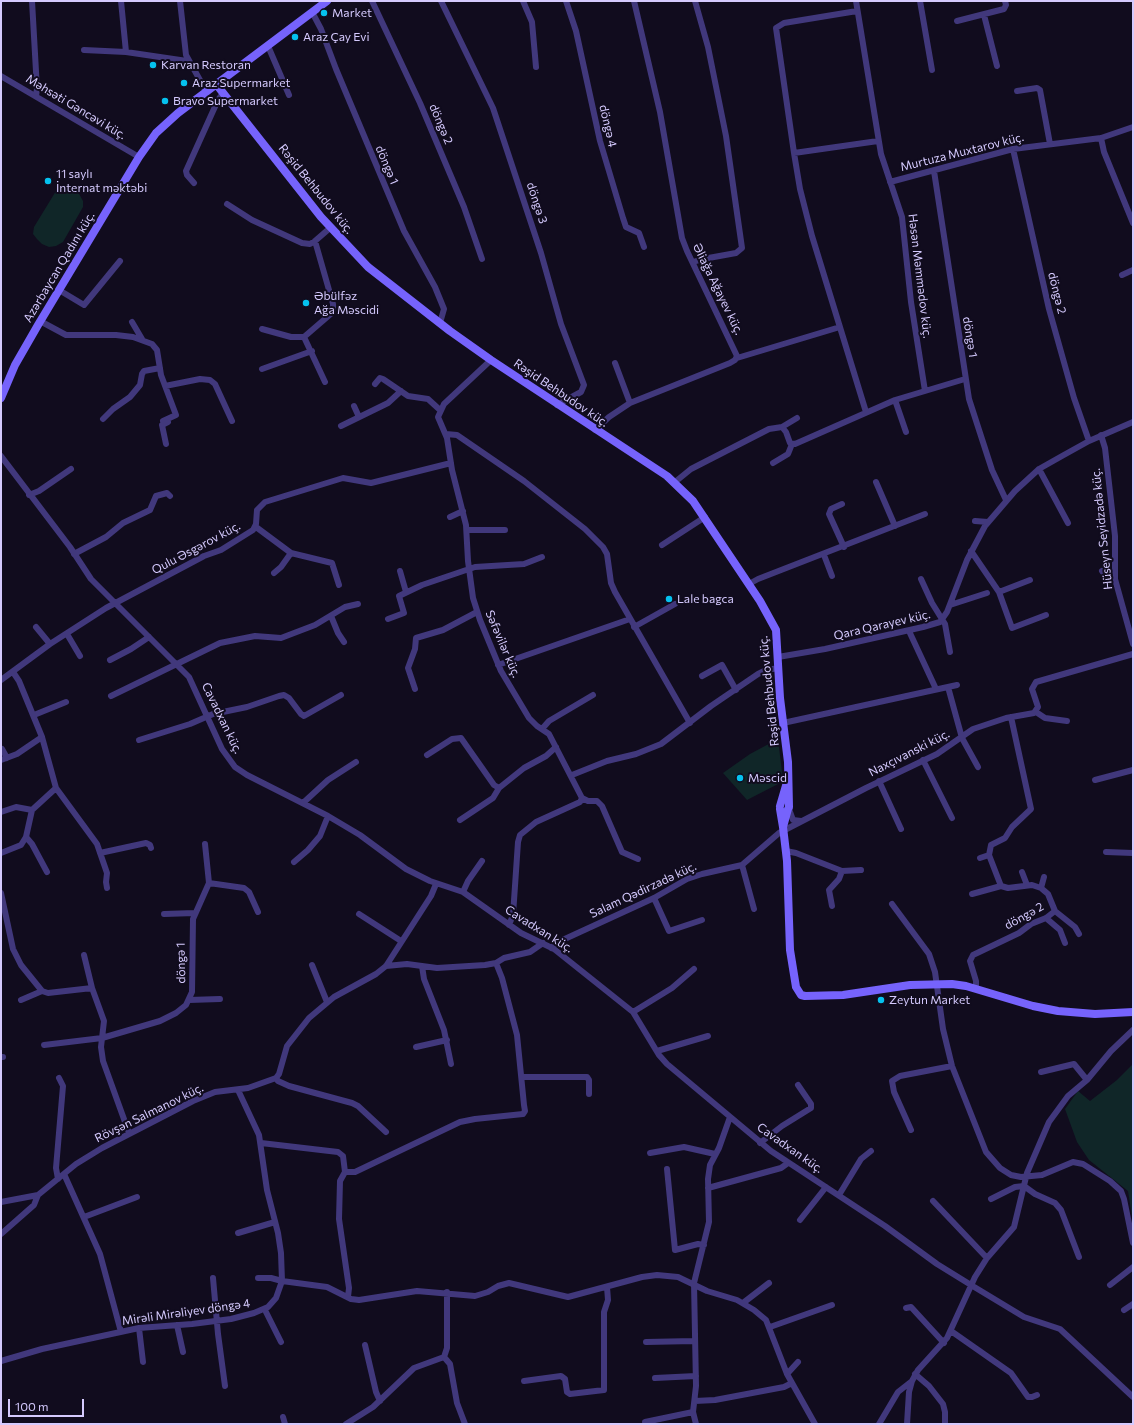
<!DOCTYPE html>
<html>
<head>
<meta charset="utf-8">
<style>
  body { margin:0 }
  #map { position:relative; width:1134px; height:1425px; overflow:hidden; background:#110c1e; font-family:Commissioner,sans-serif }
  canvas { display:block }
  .frame { position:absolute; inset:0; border:2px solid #d5cafe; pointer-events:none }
  .scale { position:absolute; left:8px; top:1399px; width:76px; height:18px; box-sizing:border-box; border:2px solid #d5cafe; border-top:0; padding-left:5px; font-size:12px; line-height:14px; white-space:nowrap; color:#d5cafe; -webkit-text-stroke:3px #110c1e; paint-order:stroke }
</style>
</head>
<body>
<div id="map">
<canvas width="1134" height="1425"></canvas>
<div class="frame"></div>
<div class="scale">100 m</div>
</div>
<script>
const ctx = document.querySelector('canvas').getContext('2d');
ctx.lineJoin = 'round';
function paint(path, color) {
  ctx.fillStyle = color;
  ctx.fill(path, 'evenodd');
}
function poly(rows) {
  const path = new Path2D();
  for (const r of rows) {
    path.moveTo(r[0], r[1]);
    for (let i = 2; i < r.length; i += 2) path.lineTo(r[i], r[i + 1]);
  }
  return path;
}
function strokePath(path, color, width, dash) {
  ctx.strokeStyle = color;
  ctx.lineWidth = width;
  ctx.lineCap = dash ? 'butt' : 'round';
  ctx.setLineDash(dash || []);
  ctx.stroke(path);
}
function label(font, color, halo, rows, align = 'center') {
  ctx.font = font + ' Commissioner,sans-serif';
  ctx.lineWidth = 4;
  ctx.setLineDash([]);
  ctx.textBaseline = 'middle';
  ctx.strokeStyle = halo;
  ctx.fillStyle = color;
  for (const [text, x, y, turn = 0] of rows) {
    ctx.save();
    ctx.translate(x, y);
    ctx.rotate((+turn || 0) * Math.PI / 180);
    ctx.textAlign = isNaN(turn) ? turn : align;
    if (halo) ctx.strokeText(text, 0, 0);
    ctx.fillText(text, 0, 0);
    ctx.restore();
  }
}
const green = poly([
  [66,187,72,188,78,192,83,201,83,207,63,242,56,246,49,247,42,244,37,239,33,234,34,227,56,191],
  [778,739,783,780,780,783,747,800,723,773,750,754],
  [1133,1064,1133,1223,1128,1191,1089,1160,1077,1142,1065,1109,1078,1091,1090,1101,1117,1080]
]);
const street = poly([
  [32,1,37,89,36,96],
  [121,1,126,52],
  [180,1,186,55,206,91],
  [372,1,420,103,464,207,482,259],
  [441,1,493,108,541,253,561,324,584,385,581,392,557,405],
  [523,1,532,22,536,67],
  [566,1,576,31,600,141,623,218,626,227,639,233,644,247],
  [856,1,881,154,902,217,911,302,925,391],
  [920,1,932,70],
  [857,11,784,23,776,28,794,153,800,189,812,236,866,412],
  [312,12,321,29,336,69,404,231,435,287,444,309,440,323],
  [984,15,997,66],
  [957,21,1004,9,1006,5,1005,1],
  [268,46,289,95],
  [84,50,126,52,187,61],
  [1,76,139,157],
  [1017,91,1037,88,1040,90,1050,144],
  [1101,138,1104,152,1133,223],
  [1013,149,1049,309,1074,398,1089,441],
  [794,153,878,141],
  [934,171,969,399,992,470,1006,500],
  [890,182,1013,149,1101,138,1133,127],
  [194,183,187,175,186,171,218,100,223,93],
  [227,204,252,220,302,243,310,244,315,241,330,228],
  [693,262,703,259,736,253,742,248,726,136,708,47,695,1],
  [1122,275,1133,270],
  [59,290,84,305,120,261],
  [40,321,66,335,116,335,133,337,152,344,157,350,161,375,176,415,163,421],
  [132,322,142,339],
  [262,329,291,337,304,337,333,312,333,304,315,241],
  [304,337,325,382],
  [737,358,840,327],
  [491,360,444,404,438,417,447,438,452,470,466,525,468,561,473,598,480,620,501,671,529,718,537,726,549,734,582,798,580,802,536,822,520,835,518,842,513,915,509,925],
  [615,363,630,403],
  [262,369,312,351],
  [375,384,380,378,383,379,408,396,428,399,440,410],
  [165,386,200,379,210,380,215,384,232,421],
  [895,400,906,432],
  [354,406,359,417],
  [103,419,113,409,130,397,140,385,142,374,144,371,160,368],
  [341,426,388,403,401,391],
  [782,427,797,418],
  [595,430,609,417,630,403,730,363,735,360,737,356,687,251,682,238,660,112,634,1],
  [446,434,457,435,524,481,585,529,603,547,607,554,611,583,615,592,690,723],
  [1101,435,1105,448,1115,536,1115,579,1133,644],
  [166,444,162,425,168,422],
  [1,456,70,547,91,579,189,677,222,749,235,767,247,775,328,816,360,835,406,869,430,881,463,892,521,933,554,949,633,1012,659,1055,667,1064,771,1151,885,1226,937,1264,971,1285,1024,1317,1060,1329,1133,1397],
  [773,463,788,454,792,444],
  [1039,469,1068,523],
  [675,482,691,469,769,429,782,427,786,432,790,443,795,444,895,400,965,379],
  [876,482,895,526],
  [29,495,39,491,71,469],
  [842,504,831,509,829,514,844,547],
  [450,517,463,511],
  [975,521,988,522],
  [256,527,291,553,332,563,339,585],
  [467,530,505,530],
  [662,545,705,517],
  [971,551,999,592,1012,628,1046,615],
  [74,554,106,537,123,523,150,510,156,496,167,493,170,496],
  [824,555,832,576],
  [400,571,406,592],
  [1102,571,1105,575,1115,577],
  [274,573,281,567,291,553],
  [921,579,932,603,945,624,950,652],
  [749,584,758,579,925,514],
  [999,592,1030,580],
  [950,605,987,593],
  [331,616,338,633,344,642],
  [388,619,404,613,399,596,422,585,475,567,524,564,542,557],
  [36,627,50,644],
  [634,627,675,604],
  [909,631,936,689],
  [67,634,80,656],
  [778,657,825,649,923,627,940,622,947,612,967,560,985,526,1015,491,1039,469,1062,456,1089,441,1133,422],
  [110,660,131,649,149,637],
  [498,665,630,619],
  [13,672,19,681,42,737,56,788,97,844,107,873,106,882,107,888],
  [702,676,722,665,736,690],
  [1,680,50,644,106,608,204,556,221,550,253,530,256,524,257,510,265,502,343,478,371,483,451,463],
  [948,687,962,738,978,767],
  [415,689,408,668,415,649,416,638,443,630,477,612],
  [111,696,220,643,255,636,281,638,315,625,345,607,358,604],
  [1036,712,1045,718,1067,721],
  [34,715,66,702],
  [783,723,957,685],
  [542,729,549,721,593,695],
  [139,740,190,724,213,714,247,707,279,696,284,695,289,698,301,714,304,716,341,695],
  [2,749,7,758],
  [427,755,452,739,461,738,494,785,499,788,524,768,546,756,556,747],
  [1,760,17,754,42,737],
  [923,760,952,818],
  [572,775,607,761,636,754,661,744,711,706,758,674,766,670,779,668],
  [1095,780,1133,770],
  [879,781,901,829],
  [582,798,588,801,597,801,602,806,622,852,638,859],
  [303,803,328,780,356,762],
  [789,809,793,820,801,821],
  [1,812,16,807,32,810],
  [460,820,493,798,499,788],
  [26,837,32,844,47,872],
  [786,851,796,853,842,871,839,879,829,890,832,906],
  [1106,852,1133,853],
  [1,853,21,845,26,837,32,810,56,788],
  [100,853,146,843,150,845,151,848],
  [980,858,989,855],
  [294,862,308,850,320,836,328,816],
  [742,865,754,909],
  [842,871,861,870],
  [1022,872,1027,885],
  [209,883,244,888,249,892,258,912],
  [1041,888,1044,877],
  [463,892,468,881,482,861],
  [1,893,13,949,21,965,42,991,48,993,92,988,104,1021,101,1047,103,1061,129,1133],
  [972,894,1001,886],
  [654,898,669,931,702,920],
  [892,904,929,954,935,972,943,1029,952,1066,986,1152,1000,1168,1011,1175,1021,1177,1042,1175,1073,1162,1083,1164,1110,1181,1121,1191,1124,1199,1133,1243],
  [1055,911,1075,927,1079,934],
  [164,914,195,913],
  [359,914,401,941],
  [1046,918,1060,930,1065,943],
  [551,948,556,943,654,898,687,879,702,874,742,865,779,833,866,788,937,754,973,729,1006,718,1034,713,1038,707,1032,689,1036,682,1133,654],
  [84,955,92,988],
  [312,965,327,1002],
  [386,966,407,964,437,968,485,965,496,963,504,958,530,952,543,943],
  [422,966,424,979,444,1030,451,1064],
  [976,989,976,981,970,961,973,955,1019,933,1031,924,1046,918,1055,911,1048,894,1041,888,1032,885,1008,888,1001,886,989,855,991,845,1005,838,1012,827,1031,809,1011,717],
  [21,1000,42,991],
  [189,1000,220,999],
  [633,1012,672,988,694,969],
  [44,1045,102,1038,160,1021,176,1013,186,1005,192,992,193,919,209,883,205,844],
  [416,1047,447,1040],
  [657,1051,708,1036],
  [1,1057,3,1057],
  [1041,1072,1074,1064,1087,1080],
  [522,1077,587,1077,589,1080,589,1094],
  [276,1078,278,1081,289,1086,352,1103,358,1106,386,1132],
  [911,1130,894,1092,892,1081,900,1076,952,1066],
  [261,1143,338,1152,343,1156,345,1172,355,1172,460,1122,475,1119,523,1114,525,1111,524,1105,517,1035,502,978,496,963],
  [760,1143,782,1126,811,1108,811,1104,798,1085],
  [650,1153,684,1147,715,1154],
  [667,1169,675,1250,698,1244,704,1245],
  [345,1172,340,1181,339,1219,349,1288,348,1297],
  [64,1174,100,1254,121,1332],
  [58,1179,56,1168,63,1086,59,1078],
  [708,1188,781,1168,788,1163],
  [839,1195,861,1159,871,1151],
  [991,1199,1015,1187,1024,1186,1035,1194,1055,1203,1061,1210,1079,1257],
  [933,1201,987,1258],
  [1,1202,38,1195,76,1164,102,1148,193,1101,215,1092,248,1088,276,1078,279,1074,287,1046,309,1018,334,997,376,974,386,966,431,896,436,884],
  [84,1217,137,1197],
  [800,1220,826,1187],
  [238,1233,275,1222],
  [1,1234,34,1205,38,1195],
  [213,1278,218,1334,225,1386],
  [258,1278,271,1278,282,1281,327,1287,351,1299,359,1300,417,1291,475,1296,488,1292,498,1286,509,1283,568,1297,642,1277,657,1275,678,1277,707,1291,737,1300,754,1310,766,1320,787,1374,815,1424],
  [1110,1285,1133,1267],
  [743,1303,769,1283],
  [906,1308,911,1307,944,1343],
  [265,1310,281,1342],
  [1124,1310,1133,1304],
  [177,1325,183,1352],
  [770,1327,832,1305],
  [139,1328,143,1362],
  [951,1331,1011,1373,1028,1397,1032,1397,1037,1395],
  [646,1342,694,1341],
  [365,1345,376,1392,380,1401],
  [444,1357,450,1364,457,1403,465,1424],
  [1,1361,42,1349,139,1328,192,1324,231,1319,254,1313,268,1307,276,1298,282,1281,281,1253,278,1233,267,1190,259,1135,238,1090],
  [787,1374,798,1362],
  [915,1374,929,1386,943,1404,945,1412,945,1424],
  [655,1378,696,1376],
  [524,1381,561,1376,565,1379,567,1392,570,1394,604,1390,604,1312,608,1300,607,1287],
  [695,1401,715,1400,784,1387,792,1383],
  [283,1417,285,1424],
  [645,1422,693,1412],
  [346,1424,373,1407,414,1368,444,1357,447,1348,447,1292],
  [696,1424,693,1412,696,1386,694,1283,709,1222,708,1179,710,1165,719,1148,730,1117],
  [879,1424,898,1392,912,1381],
  [907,1424,909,1392,912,1381,918,1370,947,1338,975,1277,987,1258,1014,1227,1027,1173,1049,1122,1068,1096,1087,1080,1111,1051,1133,1030]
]);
const secondary = poly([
  [216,84,321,217,368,267,450,331,491,360,667,476,693,501,760,601,776,630,780,698,788,762,789,807],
  [1,398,15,365,38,325,139,157,156,133,178,113,327,1],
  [780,806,787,782],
  [780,809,783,827,788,809],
  [783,827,787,861,790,950,796,987,801,995,805,996,843,995,910,985,952,984,966,986,1033,1006,1058,1011,1095,1014,1133,1012]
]);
const markers = [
  [324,13,4,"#05c2ef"],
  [295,37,4,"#05c2ef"],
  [153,65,4,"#05c2ef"],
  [184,83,4,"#05c2ef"],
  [165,101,4,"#05c2ef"],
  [48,181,4,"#05c2ef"],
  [306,303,4,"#05c2ef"],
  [669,599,4,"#05c2ef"],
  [740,778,4,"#05c2ef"],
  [881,1000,4,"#05c2ef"]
];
const poiNames = [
  ["Market",332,13],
  ["Araz Çay Evi",303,37],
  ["Karvan Restoran",161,65],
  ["Araz Supermarket",192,83],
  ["Bravo Supermarket",173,101],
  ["11 saylı",56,174],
  ["İnternat məktəbi",56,188],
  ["Əbülfəz",314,296],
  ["Ağa Məscidi",314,310],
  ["Lale bagca",677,599],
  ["Məscid",748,778],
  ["Zeytun Market",889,1000]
];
const streetNames = [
  ["Məhsəti Gəncəvi küç.",76,107,31],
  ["döngə 2",441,124,67],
  ["döngə 4",608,126,77],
  ["Murtuza Muxtarov küç.",962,152,-14],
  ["döngə 1",387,165,67],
  ["Rəşid Behbudov küç.",316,189,51],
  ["döngə 3",537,203,72],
  ["Azərbaycan Qadını küç.",59,267,-59],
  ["Həsən Məmmədov küç.",920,276,83],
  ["Əliağa Ağayev küç.",718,289,64],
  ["döngə 2",1057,293,76],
  ["döngə 1",970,337,81],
  ["Rəşid Behbudov küç.",561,393,34],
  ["Hüseyn Seyidzadə küç.",1102,529,-96],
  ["Qulu Əsgərov küç.",196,548,-28],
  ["Qara Qarayev küç.",882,625,-13],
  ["Səfəvilər küç.",503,644,67],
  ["Rəşid Behbudov küç.",769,691,-96],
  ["Cavadxan küç.",222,718,64],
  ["Naxçıvanski küç.",909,753,-27],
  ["Salam Qədirzadə küç.",643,890,-25],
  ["döngə 2",1024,916,-29],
  ["Cavadxan küç.",539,929,32],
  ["döngə 1",181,963,-91],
  ["Rövşən Salmanov küç.",149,1113,-26],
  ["Cavadxan küç.",790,1148,35],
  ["Mirəli Mirəliyev döngə 4",186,1312,-8]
];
paint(green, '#102628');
strokePath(street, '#41387c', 6);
strokePath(secondary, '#7663fc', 8);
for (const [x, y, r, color] of markers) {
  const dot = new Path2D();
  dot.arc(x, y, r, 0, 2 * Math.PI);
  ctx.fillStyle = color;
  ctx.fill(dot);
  strokePath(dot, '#110c1e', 1.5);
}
label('12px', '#d5cafe', '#110c1e', poiNames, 'left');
label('12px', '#d5cafe', '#110c1e', streetNames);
</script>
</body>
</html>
